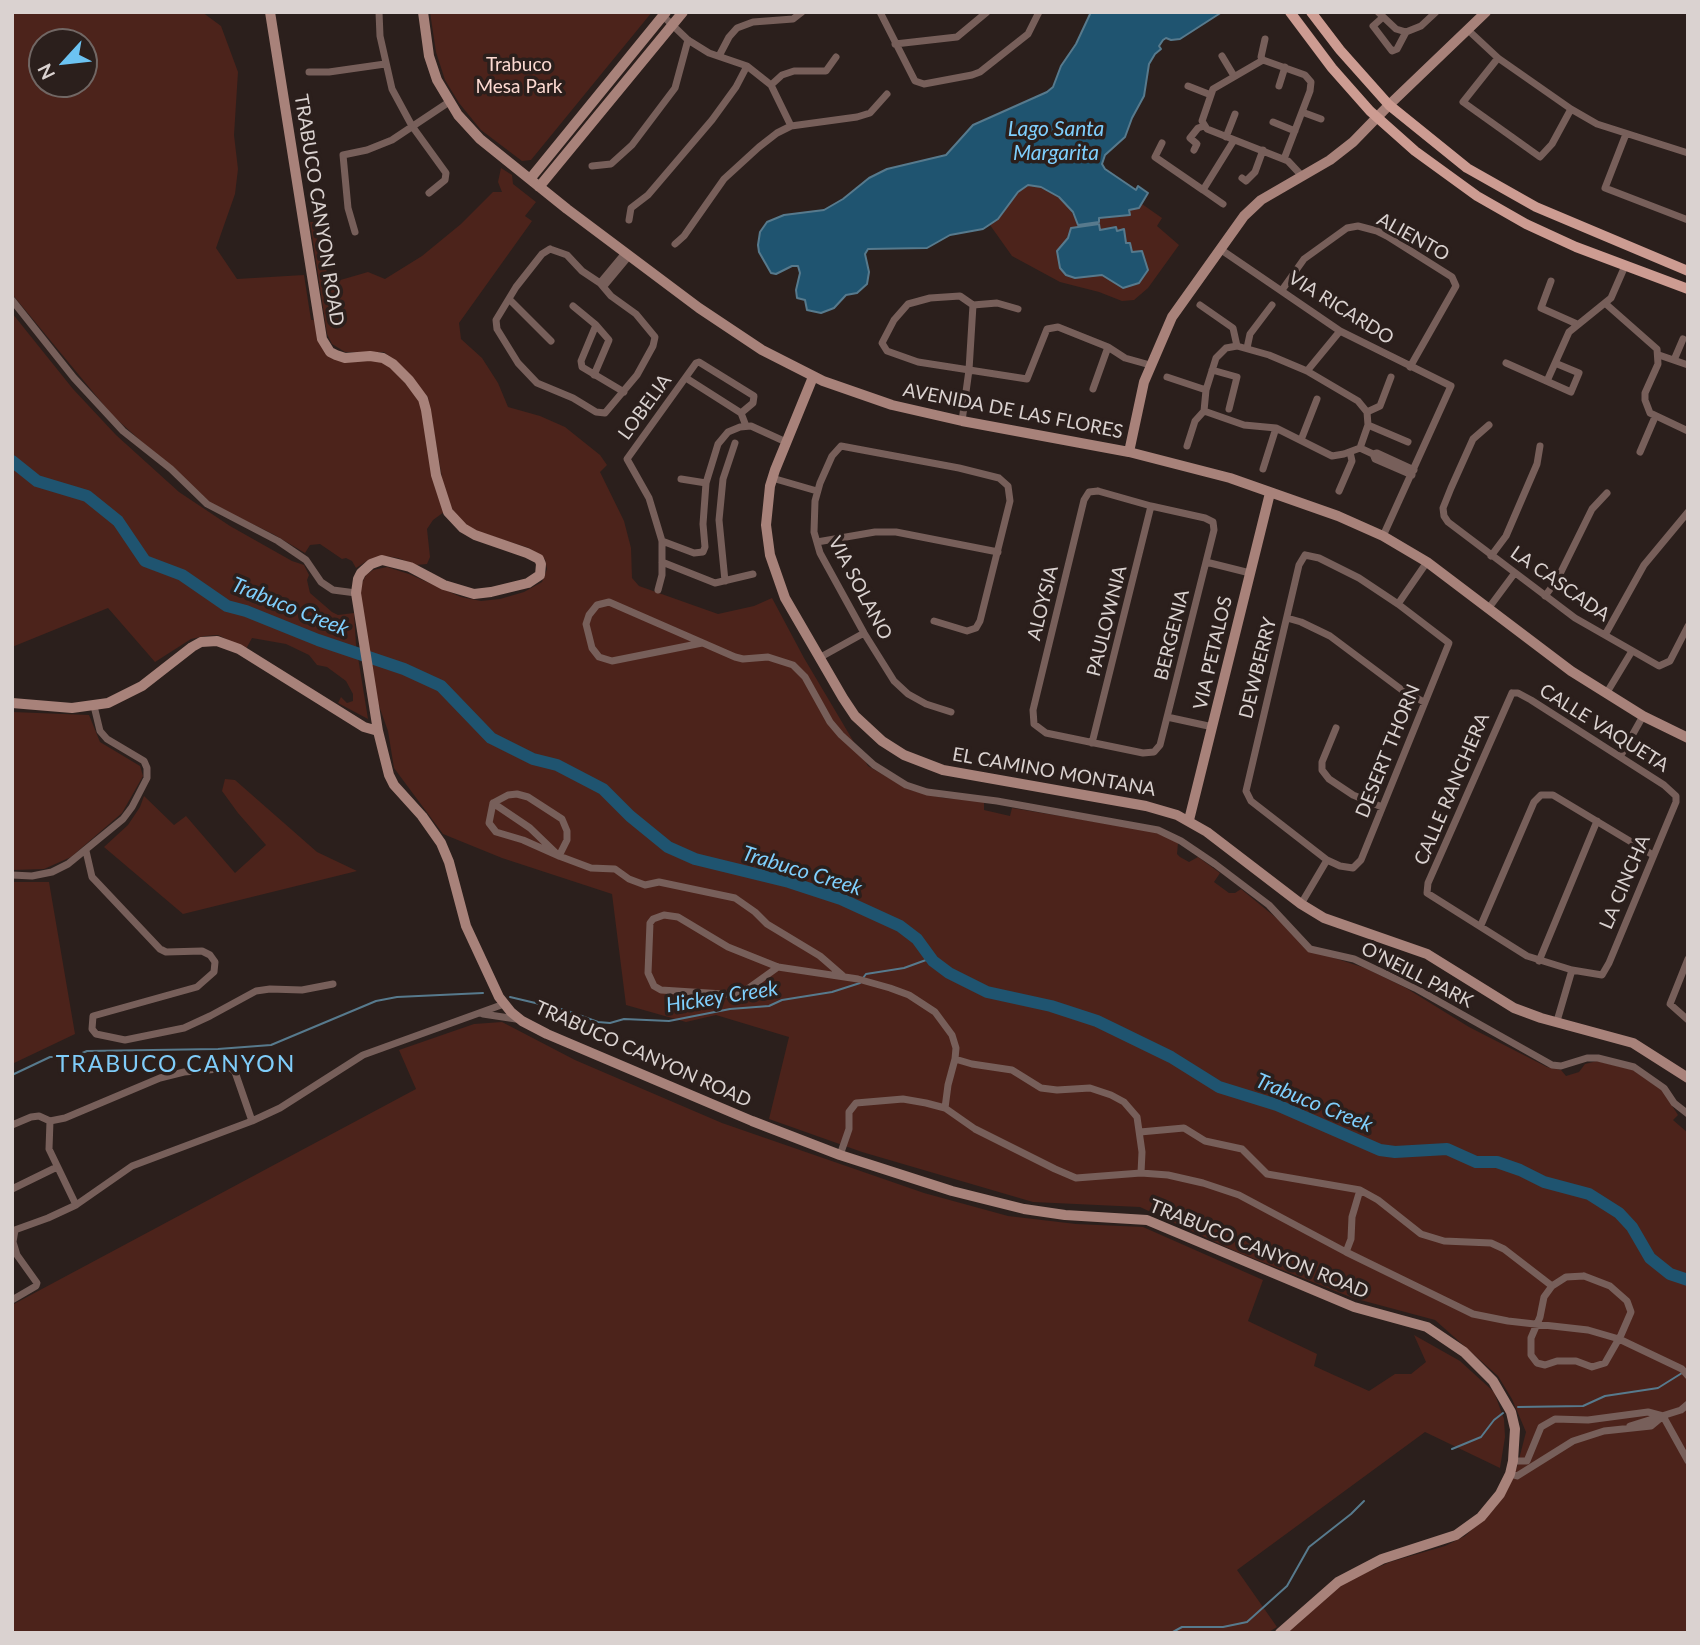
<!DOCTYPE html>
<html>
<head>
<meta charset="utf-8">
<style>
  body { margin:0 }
  #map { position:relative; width:1700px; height:1645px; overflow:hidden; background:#2b1f1c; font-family:Lato,sans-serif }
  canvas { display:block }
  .frame { position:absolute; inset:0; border:14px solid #dad2d0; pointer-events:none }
  .north { position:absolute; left:28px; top:28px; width:70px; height:70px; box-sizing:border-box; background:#2b1f1c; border:2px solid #716764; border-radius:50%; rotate:243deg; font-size:19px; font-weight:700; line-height:28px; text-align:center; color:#dad2d0 }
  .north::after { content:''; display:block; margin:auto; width:24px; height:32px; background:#6cc3f2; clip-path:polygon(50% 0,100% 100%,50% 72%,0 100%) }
</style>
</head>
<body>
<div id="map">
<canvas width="1700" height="1645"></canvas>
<div class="frame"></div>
<div class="north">N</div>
</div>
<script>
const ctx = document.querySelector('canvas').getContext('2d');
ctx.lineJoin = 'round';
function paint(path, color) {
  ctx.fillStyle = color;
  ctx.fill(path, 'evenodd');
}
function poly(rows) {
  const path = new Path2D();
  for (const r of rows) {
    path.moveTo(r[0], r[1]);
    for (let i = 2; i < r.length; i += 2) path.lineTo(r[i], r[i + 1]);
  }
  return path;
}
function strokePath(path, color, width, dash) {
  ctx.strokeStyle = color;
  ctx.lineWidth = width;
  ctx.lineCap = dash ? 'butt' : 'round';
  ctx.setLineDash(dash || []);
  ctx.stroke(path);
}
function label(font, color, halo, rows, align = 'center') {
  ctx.font = font + ' Lato,sans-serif';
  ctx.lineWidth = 7;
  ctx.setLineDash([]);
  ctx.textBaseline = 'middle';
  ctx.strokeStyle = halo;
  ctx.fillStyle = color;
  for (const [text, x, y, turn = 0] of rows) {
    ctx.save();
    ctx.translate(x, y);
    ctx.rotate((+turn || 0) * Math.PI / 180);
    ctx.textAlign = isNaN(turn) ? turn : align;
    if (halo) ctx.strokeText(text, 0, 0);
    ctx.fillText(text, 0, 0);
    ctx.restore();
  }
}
const green = poly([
  [12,12,202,12,221,26,238,72,234,135,238,169,235,194,216,248,237,279,304,275,311,320,314,320,327,353,379,360,392,368,420,400,444,512,433,520,427,529,430,557,427,564,416,565,398,558,385,556,370,559,356,568,352,561,346,558,342,559,320,544,310,545,305,553,273,534,211,504,112,415,12,294],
  [42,42,84,42,84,84,42,84],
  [430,12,652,12,531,160,522,161,481,130,459,103,445,80,436,52],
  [501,168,512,175,513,184,536,202,525,216,532,221,459,323,461,339,482,358,498,383,508,407,540,416,565,427,600,455,607,465,600,472,624,521,631,548,632,578,639,586,718,614,754,606,772,598,804,658,868,766,910,790,943,798,984,801,984,810,1010,816,1012,808,1157,832,1178,843,1177,854,1180,857,1189,862,1198,857,1220,873,1214,882,1229,893,1235,893,1241,889,1319,953,1365,968,1406,988,1469,1027,1547,1067,1561,1070,1566,1076,1579,1072,1585,1064,1597,1061,1633,1070,1662,1090,1678,1115,1673,1120,1688,1133,1688,1633,1283,1633,1298,1624,1337,1587,1349,1580,1390,1562,1445,1546,1465,1536,1495,1508,1508,1489,1517,1467,1526,1432,1512,1399,1498,1376,1435,1320,1353,1298,1237,1252,1140,1207,1033,1202,862,1152,769,1119,789,1037,716,1015,686,1022,626,1005,612,894,502,858,443,834,394,768,388,731,378,703,360,594,362,583,366,575,373,570,387,567,409,574,461,597,481,601,500,599,524,592,542,582,547,569,545,559,529,548,473,530,456,516,445,495,428,397,399,364,384,352,345,352,332,344,327,334,310,222,314,222,324,268,337,281,368,272,385,279,422,256,461,224,493,192,502,192,498,182],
  [1033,185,1051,192,1067,204,1079,225,1099,221,1098,219,1129,215,1129,210,1139,208,1142,204,1162,218,1157,226,1179,245,1148,288,1134,300,1122,301,1099,292,1060,282,1012,256,990,225,1001,216,1018,192,1026,186],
  [12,313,73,389,116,435,179,492,230,526,292,561,304,565,309,575,307,580,310,593,332,612,338,615,354,613,356,645,368,719,338,703,341,697,347,703,353,701,353,694,346,681,327,667,317,665,309,655,286,644,252,638,246,649,218,635,205,636,191,639,155,662,108,608,12,647],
  [12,712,89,715,100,742,140,766,143,776,122,813,71,857,44,869,12,870],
  [225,779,235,780,317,852,357,871,183,914,104,847,128,825,140,807,144,796,174,825,186,816,235,873,266,845,238,813,222,791],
  [12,882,49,882,75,1034,12,1064],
  [502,1022,575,1060,722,1123,924,1193,1008,1216,1076,1224,1143,1227,1263,1280,1248,1321,1317,1354,1314,1366,1369,1391,1395,1374,1411,1374,1426,1362,1414,1335,1460,1361,1494,1392,1504,1419,1505,1437,1500,1468,1425,1432,1237,1570,1277,1627,1267,1633,12,1633,12,1305,416,1089,399,1050,474,1024]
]);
const water = poly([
  [1091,12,1222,12,1180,39,1171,40,1166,38,1163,40,1159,46,1161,49,1155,54,1149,64,1144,96,1132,118,1125,137,1105,155,1102,164,1105,169,1136,190,1138,186,1148,193,1139,208,1129,210,1130,215,1099,218,1099,222,1078,225,1073,212,1059,197,1041,187,1028,185,1018,192,998,219,983,229,950,235,927,248,868,249,865,254,869,272,867,284,857,293,846,295,834,308,821,313,807,310,805,300,797,298,796,290,800,273,798,266,792,266,776,274,771,273,759,252,758,245,760,232,767,222,784,215,824,210,843,199,869,178,887,169,946,155,973,125,1047,92,1053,87,1061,66,1076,44,1091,12],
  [1099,224,1100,230,1116,227,1117,231,1124,229,1126,243,1130,243,1132,252,1142,251,1148,270,1139,283,1123,288,1102,275,1075,278,1066,275,1060,268,1057,251,1068,238,1071,228,1099,224]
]);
const stream = poly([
  [863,978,866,974,904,968,926,960,933,961],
  [510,997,565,1010,598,1022,610,1023,624,1019,669,1021,730,1009,769,1006,782,1000,832,992,860,983],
  [12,1075,50,1057,73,1057,87,1051,218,1049,271,1045,376,1001,397,997,483,993],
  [1518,1407,1583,1406,1605,1396,1658,1388,1682,1373],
  [1452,1449,1481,1437,1494,1420,1503,1413],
  [1171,1633,1182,1627,1223,1627,1247,1622,1287,1586,1309,1547,1351,1514,1364,1501]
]);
const river = poly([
  [12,461,37,481,87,496,118,521,145,561,182,575,227,606,246,611,318,640,404,669,441,686,491,738,533,759,557,765,603,789,630,816,668,847,695,859,789,882,841,899,900,926,917,939,933,961,949,973,987,992,1051,1006,1097,1021,1171,1057,1219,1087,1277,1105,1380,1150,1395,1152,1447,1149,1476,1162,1497,1162,1520,1170,1544,1182,1589,1194,1619,1213,1632,1227,1650,1258,1670,1274,1688,1280]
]);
const street = poly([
  [379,12,380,36,392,89,412,126,446,173,445,180,429,193],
  [880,12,915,81,924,84,972,75,980,72,1028,34,1039,12],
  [1378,12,1396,29,1406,32,1421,26,1436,12],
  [663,16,688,40,709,53,747,66,771,85,791,126],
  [1382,18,1373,26,1392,51,1397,49,1406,32],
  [1468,30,1498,58,1571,109,1597,124,1688,153],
  [895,44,957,37,987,12],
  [719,56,729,37,737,28,753,22,793,19,802,12],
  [1222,56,1234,76],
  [1498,58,1463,102,1540,157,1552,144,1571,109],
  [1263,60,1261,57,1265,39],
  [309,72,329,72,385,64],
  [771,85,782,75,794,71,826,71,836,57],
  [1188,86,1211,95],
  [1279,86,1285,67],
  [1302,112,1321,119],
  [1273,122,1295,131],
  [1626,134,1605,188,1688,220],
  [1226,137,1235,114],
  [1162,143,1155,157,1203,190],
  [1194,150,1197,144,1190,138,1198,128,1204,126],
  [1284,159,1310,91,1311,82,1305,75,1263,60,1213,89,1202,121,1207,129,1288,161,1302,176],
  [592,166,611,164,632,145,675,88,688,40],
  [1242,178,1246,181,1255,172,1263,150],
  [1223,204,1203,190,1234,140],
  [629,220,631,208,648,195,712,120,736,87,747,66],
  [355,232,348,208,343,155,367,150,392,140,449,102],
  [675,244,684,236,724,179,759,147,777,133,791,126,857,117,870,113,887,94],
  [550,249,567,255,582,271,600,283,611,296,636,314,655,337,653,346,637,375,605,413,596,412,573,398,537,383,518,363,497,329,496,320,516,287,542,254,550,249],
  [1220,249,1340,331,1451,386,1383,536],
  [1551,281,1541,308,1577,324],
  [600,283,625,253],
  [604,286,629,256],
  [1282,290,1304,259,1347,228,1358,226,1377,231,1387,236,1452,277,1456,286,1410,367],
  [509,299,551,341],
  [12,300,74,378,123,431,171,469,207,504,278,541,306,560,321,582,333,590,356,593],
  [1606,304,1657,349,1658,364,1645,393,1645,400,1650,413,1688,431],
  [973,305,960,296,930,298,908,304,894,320,882,343,887,351,918,362,1027,379,1047,329,1058,327,1108,347,1125,358,1150,365],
  [973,305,997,303,1018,309],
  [1200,305,1233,328,1237,346],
  [573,306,596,325,581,361,582,367,624,392],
  [1237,346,1269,355,1307,371,1358,401,1367,412,1368,425,1360,448,1344,454,1332,456,1276,428,1244,425,1204,411,1206,390,1216,358,1226,348,1237,346],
  [1247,348,1250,334,1272,305],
  [1659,355,1688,365],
  [1674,360,1683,339],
  [1506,363,1571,392,1579,373,1555,363],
  [1212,370,1237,377,1229,409],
  [1307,371,1340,331],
  [594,375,609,340,596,325],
  [1167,377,1206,390],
  [686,378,741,413],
  [1547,381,1569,332,1611,298,1625,266],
  [1093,389,1108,347],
  [1367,412,1380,406,1391,377],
  [962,421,969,370,973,305],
  [1368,425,1408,442],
  [1489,425,1473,439,1451,488,1443,508,1444,516,1448,522,1575,618,1659,666,1670,661,1688,626],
  [1301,440,1317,399],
  [1187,446,1195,421,1204,411],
  [1360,448,1373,454,1375,459,1412,475],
  [1640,452,1655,417],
  [1373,454,1377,453,1414,470],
  [1263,469,1276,428],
  [772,478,817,491],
  [681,479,706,483],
  [1098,491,1151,506,1205,518,1213,522,1214,530,1160,745,1154,752,1143,753,1046,733,1034,724,1033,710,1084,500,1089,492,1098,491],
  [1339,491,1352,461,1350,452],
  [662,541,694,553,703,552,705,547,703,524,706,483,718,444,728,432,740,427,751,426,786,442],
  [817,542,875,532,896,532,998,552],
  [1305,555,1319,558,1359,578,1398,604,1449,643,1361,860,1353,868,1340,866,1327,860,1251,801,1246,791,1299,565,1305,555],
  [1491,556,1506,536,1537,464,1540,446],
  [662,562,715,583,753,574],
  [1206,562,1250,573],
  [725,581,719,520,723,479,735,443],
  [658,590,662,575,662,541,649,498,627,459,696,363,699,362,754,396,753,403,741,413,746,426],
  [1545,596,1557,580,1592,509,1607,493],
  [1398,604,1427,562],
  [1488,609,1514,574],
  [1287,618,1301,622,1330,636,1402,690,1424,702],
  [934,621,967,631,976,628,980,621,1010,501,1008,486,999,478,959,468,841,446,832,456,820,483,815,501,814,532,820,553,864,633,894,681,908,694,926,704,951,712],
  [1605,635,1644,565,1688,512],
  [702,643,612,661,599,657,592,648,586,624,589,615,597,605,609,602,735,657,743,659,768,657,793,665,805,677,830,722,841,735,874,765,906,785,927,792,997,801,1158,830,1181,841,1215,864,1269,905,1310,949,1354,959,1415,988,1552,1065,1561,1066,1587,1058,1598,1058,1634,1067,1664,1088,1674,1103,1688,1114],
  [819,658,864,633],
  [1512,693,1518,693,1531,700,1664,785,1676,796,1676,802,1609,963,1602,975,1572,970,1527,956,1427,893,1428,883,1512,693],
  [1606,694,1632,651],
  [1167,717,1213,727],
  [1336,728,1322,762,1322,770,1329,779,1353,795,1382,807],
  [1092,743,1151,506],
  [1620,757,1643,716],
  [493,803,530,828,559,856,567,840,567,831,562,819,528,797,517,794,508,795,493,803,489,823,496,832,523,840,559,856,591,868,615,869,629,879,645,885,659,882,735,898,755,912,767,924,820,956,843,976],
  [86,851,92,877,160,949,166,952,202,951,210,955,215,962,214,972,197,987,93,1016,92,1029,96,1034,125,1040,184,1028,210,1016,256,991,270,989,302,990,333,984],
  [12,875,32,876,52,872,68,864,123,819,132,807,147,778,147,768,144,761,107,739,100,731,94,706],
  [1301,904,1327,860],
  [1481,925,1534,802,1541,795,1553,795,1653,855],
  [1688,959,1670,1004,1688,1020],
  [1539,961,1597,821],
  [778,967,739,995,661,990,654,986,648,973,650,923,653,919,664,915,678,917,728,947,778,967,858,979,890,988,909,995,935,1012,952,1035,956,1048,955,1059,972,1064,1012,1070,1041,1088,1057,1090,1090,1088,1111,1095,1124,1102,1137,1117,1142,1152,1141,1173],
  [483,1014,516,1019],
  [1557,1021,1572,970],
  [945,1108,948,1085,955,1059],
  [50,1121,49,1149,76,1205],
  [12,1125,31,1117,39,1116,50,1121,65,1118,160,1078,184,1072,231,1068,235,1072,252,1121],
  [1140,1132,1184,1128,1205,1141,1242,1149,1267,1174,1360,1190,1378,1200,1421,1234,1444,1241,1491,1243,1504,1249,1552,1286],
  [840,1155,849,1129,849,1112,856,1103,903,1099,926,1103,945,1108,975,1129,1055,1169,1076,1178,1141,1173,1168,1175,1203,1183,1239,1195,1346,1252,1473,1314,1508,1321,1588,1330,1619,1339,1682,1369,1688,1376],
  [12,1189,57,1167],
  [12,1231,48,1218,76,1205,132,1166,252,1121,280,1108,363,1055,504,1004],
  [1346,1252,1351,1239,1352,1217,1360,1190],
  [1584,1276,1610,1286,1627,1301,1631,1312,1621,1335,1605,1363,1592,1367,1576,1361,1557,1361,1545,1365,1537,1363,1531,1355,1531,1338,1540,1317,1544,1297,1552,1286,1566,1277,1584,1276],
  [12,1300,36,1286,37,1283,17,1255,13,1242,15,1230],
  [1663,1416,1688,1461],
  [1630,1426,1681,1410,1688,1404],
  [1513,1461,1527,1461,1541,1427,1555,1419,1588,1420,1648,1412,1663,1416],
  [1510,1474,1517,1476,1573,1441,1604,1431,1651,1426,1663,1416]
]);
const secondary = poly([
  [270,12,322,339,330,352,336,355,345,358,370,356,383,358,393,364,409,380,423,399,426,410,436,475,448,512,463,528,475,535,527,553,539,559,541,564,540,575,528,583,491,592,474,594,444,585,410,567,382,560,371,564,361,573,358,579,356,593,378,731,389,775,394,785,422,816,441,843,449,862,466,926,499,997,511,1012,522,1021,547,1034,752,1121,840,1155,952,1191,1024,1209,1065,1215,1147,1220,1354,1307,1427,1327,1464,1352,1493,1381,1511,1412,1515,1429,1513,1461,1510,1474,1500,1494,1481,1517,1456,1535,1382,1559,1338,1582,1280,1633],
  [423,12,429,56,437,80,458,115,480,139,567,209,699,308,762,350,823,381,892,405,962,421,1129,452,1230,478,1338,516,1383,536,1427,562,1571,671,1643,716,1688,738],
  [530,179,666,12],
  [539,187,683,12],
  [813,377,775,470,770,486,766,525,770,555,785,598,843,698,855,716,882,741,904,755,943,770,1146,806,1177,815,1207,832,1301,904,1324,918,1427,954,1514,1008,1541,1018,1633,1043,1688,1078],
  [1129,452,1144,382,1172,317,1244,216,1261,200,1330,160,1353,142,1389,105,1486,12],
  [12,703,72,708,108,703,142,686,192,647,201,642,217,641,239,649,364,727,378,731],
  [1189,820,1270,493]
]);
const primary = poly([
  [1290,12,1332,68,1370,111,1415,151,1477,196,1526,224,1576,247,1688,289],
  [1311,12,1340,50,1389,105,1467,168,1536,207,1688,271]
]);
const parkNames = [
  ["Trabuco",519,65],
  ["Mesa Park",519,87]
];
const streetNames = [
  ["TRABUCO CANYON ROAD",319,210,81],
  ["ALIENTO",1413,237,29],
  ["VIA RICARDO",1341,308,32],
  ["LOBELIA",645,407,-54],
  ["AVENIDA DE LAS FLORES",1013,411,11],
  ["LA CASCADA",1560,584,35],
  ["VIA SOLANO",860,588,62],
  ["ALOYSIA",1043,603,-76],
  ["PAULOWNIA",1107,621,-76],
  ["BERGENIA",1172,635,-76],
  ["VIA PETALOS",1213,653,-77],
  ["DEWBERRY",1258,668,-76],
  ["CALLE VAQUETA",1604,728,32],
  ["DESERT THORN",1388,751,-68],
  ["EL CAMINO MONTANA",1054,772,10],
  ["CALLE RANCHERA",1452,789,-67],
  ["LA CINCHA",1625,882,-67],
  ["O'NEILL PARK",1417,975,27],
  ["TRABUCO CANYON ROAD",643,1054,24],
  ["TRABUCO CANYON ROAD",1259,1249,22]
];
const waterNames = [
  ["Lago Santa",1056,129],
  ["Margarita",1056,153],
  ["Trabuco Creek",290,607,22],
  ["Trabuco Creek",802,871,17],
  ["Hickey Creek",722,997,-9],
  ["Trabuco Creek",1314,1103,22]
];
const quarterNames = [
  ["TRABUCO CANYON",176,1065]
];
paint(green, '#4c231b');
paint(water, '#1f5470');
strokePath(water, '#577a8d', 2);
strokePath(stream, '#577a8d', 2);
strokePath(river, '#1f5470', 12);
strokePath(street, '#775f5a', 7);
strokePath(secondary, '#a8827a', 10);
strokePath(primary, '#cd9c92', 10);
label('19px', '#fcd9d1', '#2b1f1c', parkNames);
label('19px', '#dad2d0', '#2b1f1c', streetNames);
label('italic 21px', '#7fcffd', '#2b1f1c', waterNames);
ctx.letterSpacing = '2px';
label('23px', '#7fcdfa', '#2b1f1c', quarterNames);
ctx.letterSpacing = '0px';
</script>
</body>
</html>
